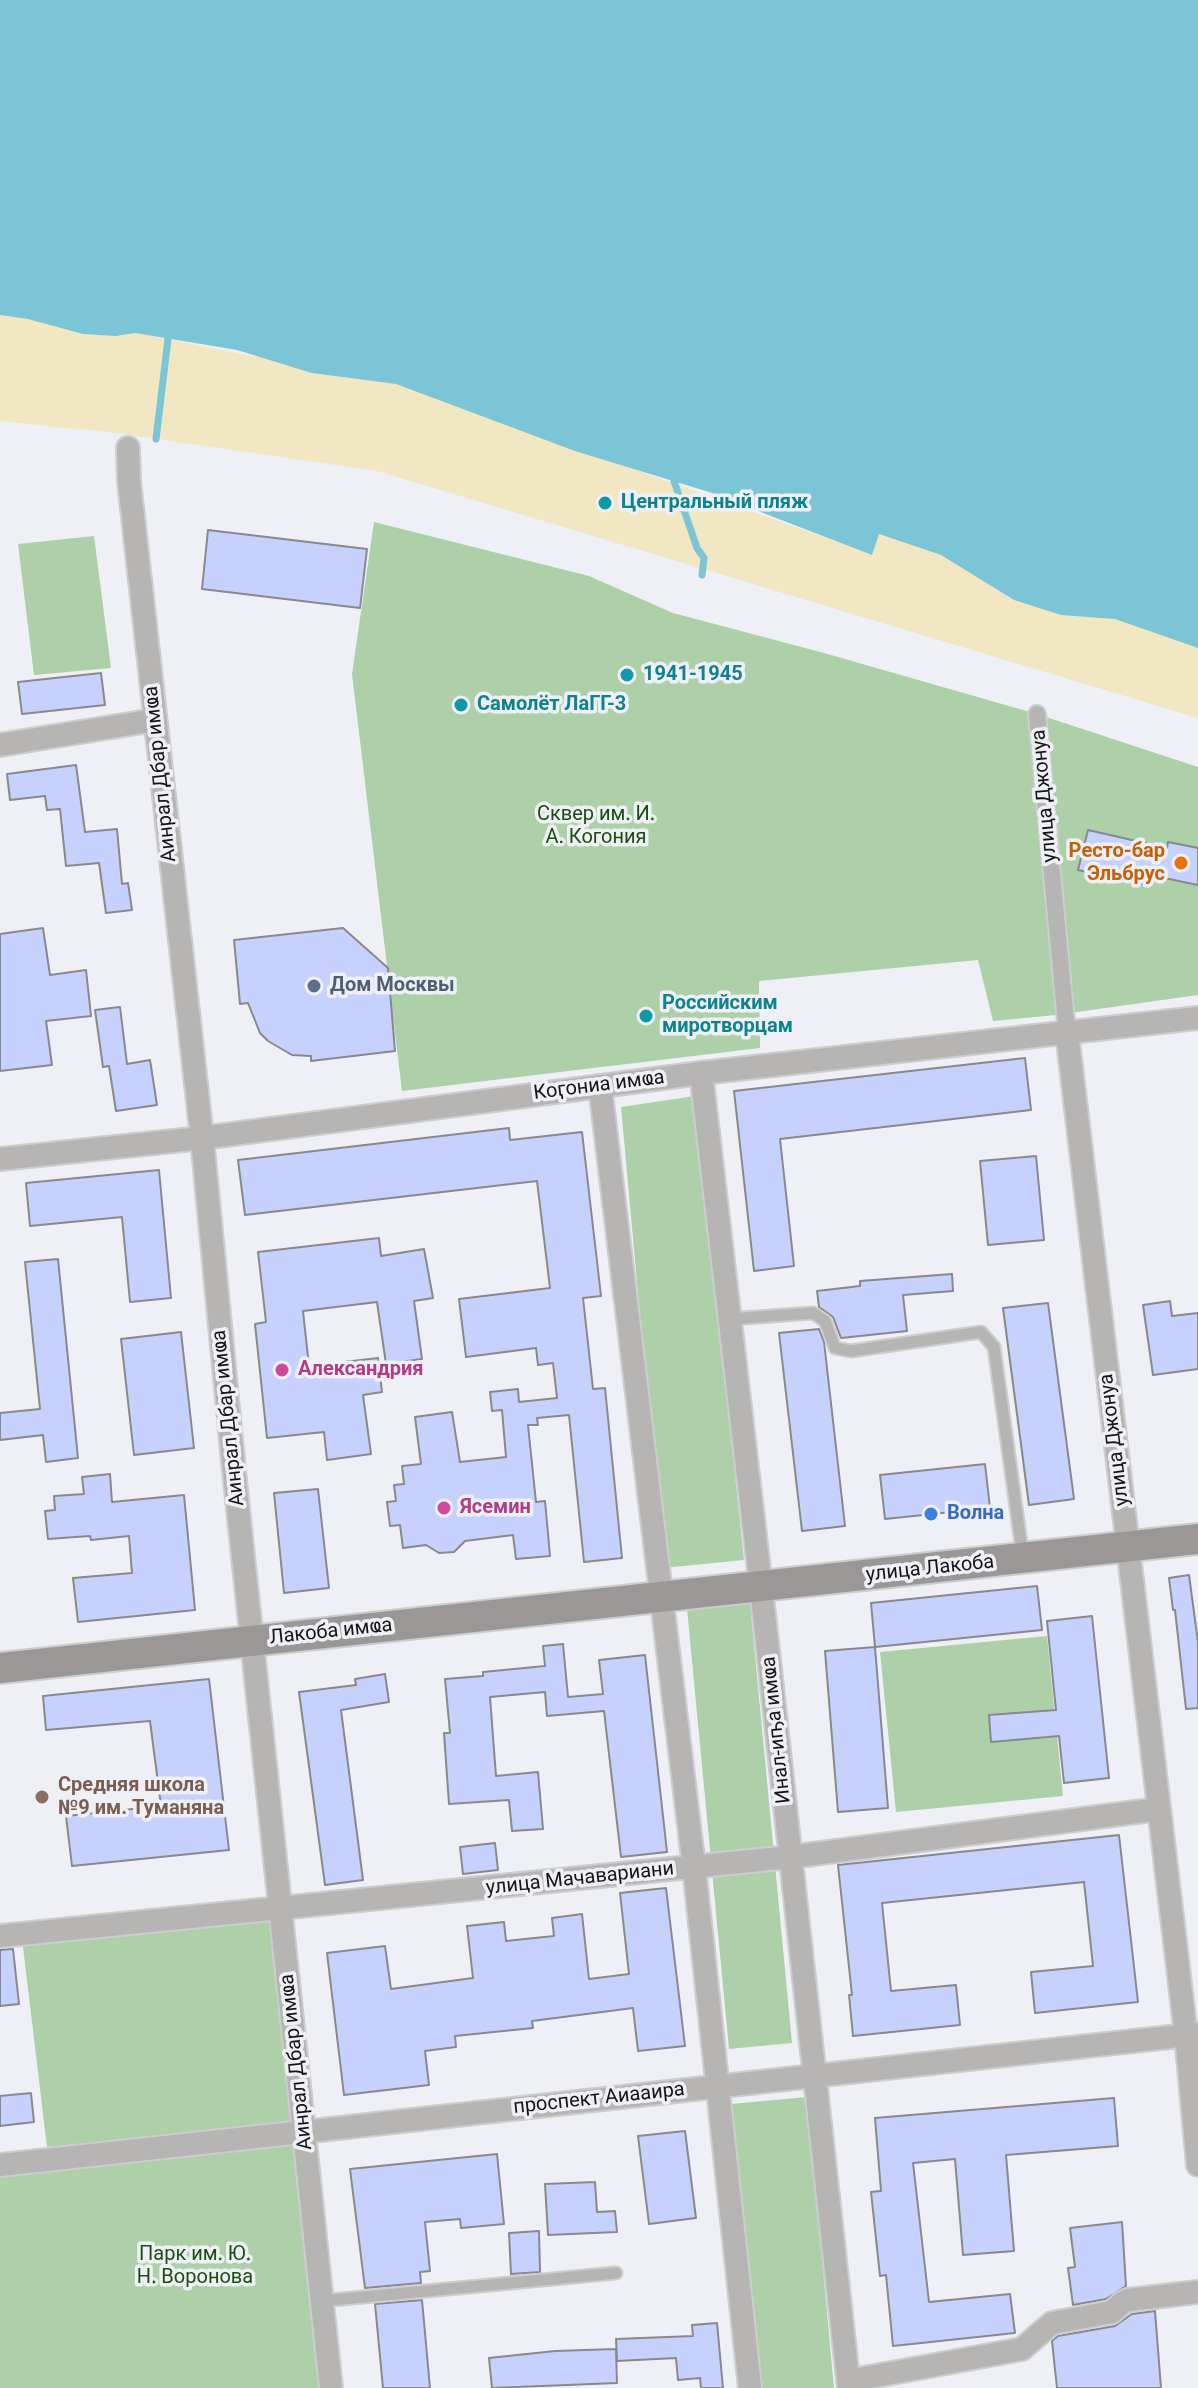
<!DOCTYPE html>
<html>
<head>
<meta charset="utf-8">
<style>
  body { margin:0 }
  canvas { display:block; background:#eff0f5 }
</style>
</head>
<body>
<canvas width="1198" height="2388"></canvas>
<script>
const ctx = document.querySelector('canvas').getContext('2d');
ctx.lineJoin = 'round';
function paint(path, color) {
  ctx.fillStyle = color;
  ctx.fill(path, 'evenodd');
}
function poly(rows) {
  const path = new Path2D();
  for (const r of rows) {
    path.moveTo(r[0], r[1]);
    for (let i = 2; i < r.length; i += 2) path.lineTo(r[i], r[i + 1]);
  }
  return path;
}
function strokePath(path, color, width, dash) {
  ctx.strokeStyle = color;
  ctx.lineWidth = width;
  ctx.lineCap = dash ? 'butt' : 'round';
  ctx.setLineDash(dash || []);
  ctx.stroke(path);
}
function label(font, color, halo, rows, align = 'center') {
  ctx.font = font + ' Roboto,sans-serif';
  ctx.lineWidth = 7;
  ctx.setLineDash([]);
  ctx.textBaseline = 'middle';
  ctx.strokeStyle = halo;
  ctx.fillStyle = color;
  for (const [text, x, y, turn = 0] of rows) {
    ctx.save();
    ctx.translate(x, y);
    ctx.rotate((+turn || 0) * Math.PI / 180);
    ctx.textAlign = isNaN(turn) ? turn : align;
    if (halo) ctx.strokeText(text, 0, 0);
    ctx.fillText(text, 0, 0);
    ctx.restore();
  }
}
const green = poly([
  [374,522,589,576,673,613,824,653,1037,714,1198,767,1198,995,1056,1015,993,1021,978,960,759,981,760,1048,402,1091,352,674],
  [94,536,111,668,34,675,18,544],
  [695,1096,744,1560,663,1568,621,1107],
  [749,1592,792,2043,729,2049,686,1598],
  [1047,1636,1063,1796,896,1812,880,1652],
  [271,1916,292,2124,47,2147,22,1939],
  [807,2097,834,2388,758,2388,731,2104],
  [304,2131,331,2388,0,2388,0,2165]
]);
const sand = poly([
  [0,315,135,333,396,384,871,554,878,534,941,555,1014,600,1115,619,1198,645,1198,718,377,471,116,433,0,421]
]);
const water = poly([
  [0,0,1198,0,1198,648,1115,619,1061,615,1014,600,941,555,879,534,872,555,709,492,575,451,396,384,312,373,237,350,135,333,116,336,83,334,28,319,0,315]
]);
const stream = poly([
  [156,439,168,339],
  [674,481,697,548,704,558,702,575]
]);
const building = poly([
  [208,530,367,549,360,608,202,589,208,530],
  [101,673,105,705,22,714,18,682,101,673],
  [76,765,85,832,117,829,122,884,128,883,132,910,106,913,99,863,66,866,60,809,47,810,45,796,10,800,7,774,76,765],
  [1088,830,1167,848,1168,842,1198,848,1198,885,1150,875,1148,885,1078,870,1088,830],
  [43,928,50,975,86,970,91,1016,46,1021,52,1065,0,1071,0,934,43,928],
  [343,928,388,968,395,1051,311,1061,311,1056,292,1055,268,1041,260,1033,248,1003,240,1004,234,940,343,928],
  [120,1007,127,1064,150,1060,157,1105,116,1111,109,1066,103,1067,95,1010,120,1007],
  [1025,1058,1031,1110,780,1139,794,1266,754,1271,734,1091,1025,1058],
  [509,1128,510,1140,582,1132,601,1296,583,1298,593,1389,605,1388,622,1558,584,1562,569,1415,537,1418,538,1425,528,1425,536,1502,545,1501,550,1556,516,1559,513,1535,465,1541,454,1552,439,1553,426,1545,403,1548,400,1525,390,1526,387,1502,396,1501,394,1485,404,1484,402,1466,421,1464,415,1417,452,1412,460,1462,506,1457,502,1410,492,1411,490,1392,518,1389,519,1402,557,1398,553,1363,538,1365,536,1348,466,1357,459,1299,550,1288,537,1181,245,1215,238,1160,509,1128],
  [1036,1156,1044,1240,988,1245,980,1161,1036,1156],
  [159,1170,171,1298,130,1302,122,1217,30,1226,26,1183,159,1170],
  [379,1238,381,1256,424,1249,433,1298,414,1301,422,1359,386,1364,377,1302,303,1311,309,1366,378,1358,382,1392,363,1395,371,1454,327,1460,324,1432,267,1438,255,1324,266,1322,258,1252,379,1238],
  [58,1259,78,1458,46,1462,43,1435,0,1440,0,1413,40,1409,25,1262,58,1259],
  [952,1274,953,1291,903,1295,907,1331,841,1338,833,1317,819,1307,817,1291,860,1286,860,1281,952,1274],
  [1170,1301,1172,1316,1198,1313,1198,1369,1153,1375,1143,1305,1170,1301],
  [1048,1303,1074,1499,1029,1505,1003,1308,1048,1303],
  [819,1329,824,1342,845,1526,802,1531,779,1333,819,1329],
  [181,1332,194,1448,134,1455,121,1339,181,1332],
  [985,1464,990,1508,885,1519,880,1475,985,1464],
  [110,1474,112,1502,184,1495,195,1610,78,1622,73,1578,132,1573,129,1536,91,1540,90,1536,48,1539,45,1511,55,1510,54,1496,84,1494,82,1477,110,1474],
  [318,1489,329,1588,284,1593,274,1493,318,1489],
  [1189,1575,1198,1642,1198,1708,1186,1709,1175,1610,1173,1610,1169,1578,1189,1575],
  [1037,1586,1042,1630,875,1647,871,1603,1037,1586],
  [1092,1616,1109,1778,1064,1783,1059,1736,991,1742,989,1715,1056,1710,1047,1621,1092,1616],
  [563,1644,568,1697,603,1694,599,1660,645,1655,667,1852,621,1857,604,1711,547,1716,545,1692,490,1697,496,1776,538,1772,543,1829,512,1831,509,1800,449,1804,444,1733,450,1733,445,1679,483,1676,483,1672,545,1666,543,1646,563,1644],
  [875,1647,888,1808,838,1812,825,1651,875,1647],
  [385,1674,389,1702,341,1710,363,1880,325,1885,299,1692,356,1685,355,1679,385,1674],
  [209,1679,229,1850,72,1866,66,1816,161,1806,150,1721,46,1730,43,1696,209,1679],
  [1119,1835,1138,2002,1035,2013,1031,1972,1093,1966,1084,1882,882,1903,891,1991,956,1985,960,2025,853,2036,849,1995,852,1995,838,1865,1119,1835],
  [495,1843,498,1870,463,1874,460,1847,495,1843],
  [666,1888,685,2046,638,2051,633,2008,532,2021,533,2028,455,2036,456,2047,425,2051,429,2085,344,2095,327,1953,385,1946,391,1989,473,1978,467,1926,504,1922,506,1941,554,1936,552,1918,582,1914,589,1979,629,1974,620,1893,666,1888],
  [13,1949,19,2004,0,2006,0,1950,13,1949],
  [31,2093,34,2122,0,2126,0,2096,31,2093],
  [1114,2098,1118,2146,1006,2155,1014,2251,963,2255,955,2159,913,2163,929,2302,1010,2294,1015,2333,893,2346,886,2275,880,2276,871,2192,881,2191,875,2118,1114,2098],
  [685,2131,696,2218,649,2224,638,2136,685,2131],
  [497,2154,504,2224,461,2228,460,2219,425,2222,430,2271,420,2272,421,2283,365,2288,350,2169,497,2154],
  [595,2182,597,2212,615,2211,617,2232,548,2235,545,2184,595,2182],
  [1122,2222,1126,2286,1106,2299,1073,2305,1068,2268,1075,2267,1070,2228,1122,2222],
  [539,2231,540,2272,511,2274,509,2233,539,2231],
  [422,2300,430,2388,383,2388,375,2304,422,2300],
  [1155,2311,1161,2388,1057,2388,1052,2341,1058,2336,1115,2326,1132,2314,1155,2311],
  [717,2323,723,2388,701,2388,700,2378,678,2380,676,2358,617,2361,616,2339,693,2336,692,2325,717,2323],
  [616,2349,617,2383,492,2388,489,2358,555,2351,616,2349]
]);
const service = poly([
  [730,1319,813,1313,825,1321,835,1348,851,1351,981,1332,994,1347,1023,1558],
  [321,2301,616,2273]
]);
const pedestrian = poly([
  [1037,714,1067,1033]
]);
const minor = poly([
  [128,448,129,481,202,1138,234,1471,331,2388],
  [0,745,155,720],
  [1067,1033,1186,2035,1198,2165],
  [701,1073,761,1587,849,2388],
  [600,1086,694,1867,750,2388],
  [0,1159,202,1138,701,1073,1198,1018],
  [0,1936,790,1857,1159,1809],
  [0,2165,1198,2034],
  [848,2381,1022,2349,1052,2323,1112,2312,1122,2303,1128,2300,1198,2292]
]);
const secondary = poly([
  [0,1668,1198,1539]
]);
const markers = [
  [605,503,8,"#0f9aa8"],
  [627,675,8,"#0f9aa8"],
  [461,705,8,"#0f9aa8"],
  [1181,863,8,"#e8710a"],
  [314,986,8,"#5c6f8a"],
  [646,1016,8,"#0f9aa8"],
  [282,1370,8,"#d1479c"],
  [444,1508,8,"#d1479c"],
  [931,1514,8,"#3f7fe0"],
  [42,1797,8,"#8d6e63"]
];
const cultureNames = [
  ["Центральный пляж",621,503],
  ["1941-1945",643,675],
  ["Самолёт ЛаГГ-3",477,705],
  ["Российским",662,1004],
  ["миротворцам",662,1027]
];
const streetNames = [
  ["Аинрал Дбар имҩа",161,774,-96],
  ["улица Джонуа",1045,796,-95],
  ["Коӷониа имҩа",599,1086,-7],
  ["Аинрал Дбар имҩа",229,1418,-96],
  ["улица Джонуа",1115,1440,-97],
  ["улица Лакоба",930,1569,-6],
  ["Лакоба имҩа",331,1632,-6],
  ["Инал-иҧа имҩа",777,1730,-96],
  ["улица Мачавариани",580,1879,-6],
  ["Аинрал Дбар имҩа",297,2062,-96],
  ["проспект Аиааира",599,2099,-6]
];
const parkNames = [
  ["Сквер им. И.",596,815],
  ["А. Когония",596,838],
  ["Парк им. Ю.",195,2255],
  ["Н. Воронова",195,2278]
];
const foodNames = [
  ["Ресто-бар",1165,852],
  ["Эльбрус",1165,875]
];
const serviceNames = [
  ["Дом Москвы",330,986]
];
const hotelNames = [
  ["Александрия",298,1370],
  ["Ясемин",460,1508]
];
const shopNames = [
  ["Волна",947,1514]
];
const educationNames = [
  ["Средняя школа",58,1786],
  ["№9 им. Туманяна",58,1809]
];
paint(green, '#aed0a8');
paint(sand, '#f1e7c2');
paint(water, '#7bc5d6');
strokePath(stream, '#7bc5d6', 7);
paint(building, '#c7d1fd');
strokePath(building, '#88898c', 2);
strokePath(service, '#cccdd1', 15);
strokePath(pedestrian, '#cccdd1', 20);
strokePath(minor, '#cccdd1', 26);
strokePath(secondary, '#cccdd1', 34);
strokePath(service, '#b7b5b4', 11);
strokePath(pedestrian, '#b7b5b4', 16);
strokePath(minor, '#b7b5b4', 22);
strokePath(secondary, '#9a9796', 30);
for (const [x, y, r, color] of markers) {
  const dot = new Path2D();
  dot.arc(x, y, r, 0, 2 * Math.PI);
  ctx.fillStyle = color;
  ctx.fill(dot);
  strokePath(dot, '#eff0f5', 3);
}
label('bold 20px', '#0d838f', '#eff0f5', cultureNames, 'left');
label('20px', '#151517', '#eff0f5', streetNames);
label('20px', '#1a4e10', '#eff0f5', parkNames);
label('bold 20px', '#c56008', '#eff0f5', foodNames, 'right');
label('bold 20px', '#4e5e75', '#eff0f5', serviceNames, 'left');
label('bold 20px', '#b23c85', '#eff0f5', hotelNames, 'left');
label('bold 20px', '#366cbe', '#eff0f5', shopNames, 'left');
label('bold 20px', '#785e54', '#eff0f5', educationNames, 'left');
</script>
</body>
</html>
